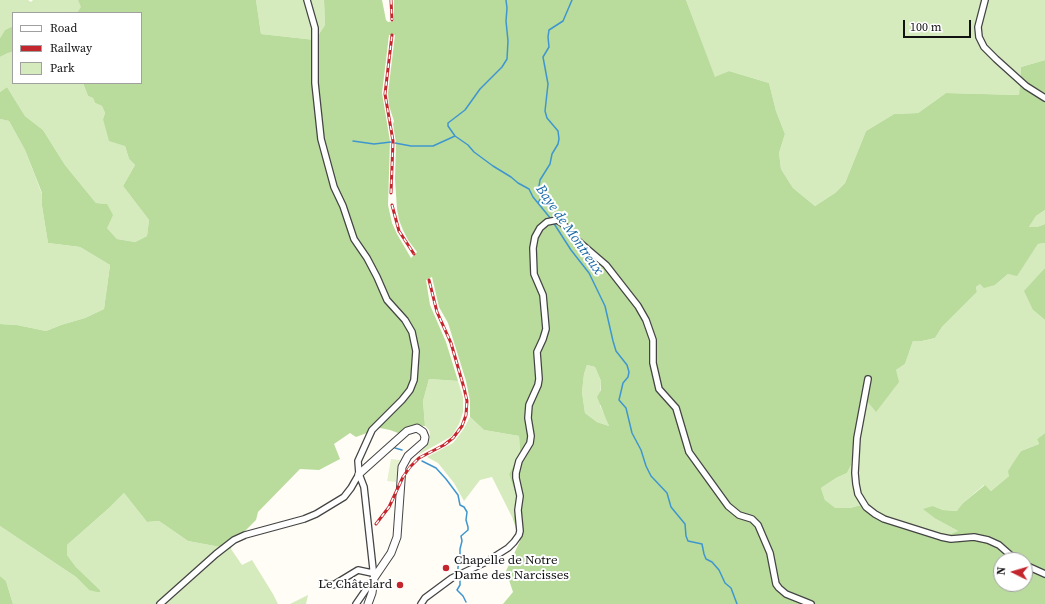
<!DOCTYPE html>
<html>
<head>
<meta charset="utf-8">
<style>
  body { margin:0 }
  #map { position:relative; width:1045px; height:604px; overflow:hidden; background:#fffdf5; font-family:"Source Serif 4",serif }
  canvas { display:block }
  .legend { position:absolute; left:12px; top:12px; width:130px; height:72px; box-sizing:border-box; background:#fff; border:1px solid #a0a0a0; margin:0; padding:5px 7px; list-style:none; font-size:12px; color:#111 }
  .legend li { display:flex; align-items:center; gap:8px; height:20px }
  .legend b { width:20px; border:1px solid #a0a0a0 }
  .north { position:absolute; left:993px; top:552px; width:40px; height:40px; box-sizing:border-box; background:#fff; border:1px solid #a0a0a0; border-radius:50%; rotate:275deg; font-size:11px; font-weight:700; line-height:16px; text-align:center; color:#111 }
  .north::after { content:''; display:block; margin:auto; width:14px; height:18px; background:#c4262e; clip-path:polygon(50% 0,100% 100%,50% 72%,0 100%) }
  .scale { position:absolute; left:903px; top:20px; width:68px; height:18px; box-sizing:border-box; border:2px solid #111; border-top:0; padding-left:5px; font-size:12px; line-height:14px; white-space:nowrap; color:#111; -webkit-text-stroke:3px #fff; paint-order:stroke }
</style>
</head>
<body>
<div id="map">
<canvas width="1045" height="604"></canvas>
<ul class="legend">
<li><b style="height:5px;background:#fff"></b>Road</li>
<li><b style="height:5px;background:#c4262e"></b>Railway</li>
<li><b style="height:11px;background:#d5ebbd"></b>Park</li>
</ul>
<div class="north">N</div>
<div class="scale">100 m</div>
</div>
<script>
const ctx = document.querySelector('canvas').getContext('2d');
ctx.lineJoin = 'round';
function paint(path, color) {
  ctx.fillStyle = color;
  ctx.fill(path, 'evenodd');
}
function poly(rows) {
  const path = new Path2D();
  for (const r of rows) {
    path.moveTo(r[0], r[1]);
    for (let i = 2; i < r.length; i += 2) path.lineTo(r[i], r[i + 1]);
  }
  return path;
}
function strokePath(path, color, width, dash) {
  ctx.strokeStyle = color;
  ctx.lineWidth = width;
  ctx.lineCap = dash ? 'butt' : 'round';
  ctx.setLineDash(dash || []);
  ctx.stroke(path);
}
function label(font, color, halo, rows, align = 'center') {
  ctx.font = font + ' "Source Serif 4",serif';
  ctx.lineWidth = 4;
  ctx.setLineDash([]);
  ctx.textBaseline = 'middle';
  ctx.strokeStyle = halo;
  ctx.fillStyle = color;
  for (const [text, x, y, turn = 0] of rows) {
    ctx.save();
    ctx.translate(x, y);
    ctx.rotate((+turn || 0) * Math.PI / 180);
    ctx.textAlign = isNaN(turn) ? turn : align;
    if (halo) ctx.strokeText(text, 0, 0);
    ctx.fillText(text, 0, 0);
    ctx.restore();
  }
}
const green = poly([
  [0,0,28,0,31,2,33,0,78,0,82,7,77,13,13,13,13,26,5,30,0,38],
  [256,0,324,0,325,25,315,40,261,34],
  [686,0,1045,0,1045,60,1021,67,1019,95,946,93,918,113,894,114,866,131,845,183,835,193,815,206,793,188,781,169,779,153,785,134,776,111,769,83,729,71,715,78],
  [13,52,13,83,83,83,88,96,93,98,95,103,102,106,105,113,103,119,125,146,129,159,135,165,123,186,149,220,147,236,135,242,117,239,107,228,107,204,96,203,65,165,43,130,25,116,7,87,0,92,0,57,8,53],
  [0,119,9,121,25,150,42,194,42,206,48,243,80,247,110,265,104,309,85,318,61,325,46,331,17,325,0,324],
  [1045,210,1045,224,1037,227,1029,227,1036,216],
  [1045,243,1045,268,1039,276,1033,310,1045,320,1045,433,1037,439,1039,444,1021,451,1009,476,991,491,984,485,963,503,958,511,943,510,933,506,936,519,958,531,946,536,904,524,865,504,850,508,835,509,825,500,821,488,836,478,847,473,851,465,862,395,876,411,896,370,905,364,913,341,922,341,935,338,942,327,977,292,976,287,980,284,995,285,1008,274,1017,275,1038,244],
  [587,365,595,367,601,381,600,406,607,419,609,426,597,422,585,413,582,392,584,374],
  [429,379,458,381,463,397,463,412,459,424,452,436,418,455,428,444,430,435,429,430,425,426,423,401],
  [470,417,484,430,519,436,520,453,509,474,518,502,513,519,492,477,480,480,464,501,454,483,438,463,427,457,453,443,463,430],
  [124,493,147,522,159,521,188,541,231,549,242,565,252,560,273,594,278,604,13,604,6,581,0,576,0,526,76,577,89,590,100,590,76,567,67,555,67,545,109,508],
  [308,595,306,604,290,604]
]);
const forest = poly([
  [78,0,256,0,261,34,315,40,325,25,324,0,382,0,386,20,388,22,394,21,394,0,686,0,715,77,729,71,769,83,776,111,785,134,779,153,781,169,793,188,815,206,835,193,845,183,866,131,894,114,918,113,946,93,1019,95,1021,67,1045,60,1045,210,1036,216,1029,227,1037,227,1045,224,1045,243,1038,244,1017,276,1008,274,995,285,984,288,980,284,976,287,977,292,942,327,935,338,922,341,913,341,905,364,896,370,899,382,876,412,862,395,851,465,847,473,836,478,821,488,825,500,835,508,850,508,865,504,904,524,946,536,958,531,936,519,923,509,933,506,943,510,957,511,963,503,985,485,991,491,1009,476,1008,471,1021,451,1039,444,1037,439,1045,433,1045,604,503,604,513,592,506,571,520,541,513,519,518,502,509,474,520,453,519,436,484,430,470,417,470,401,466,381,448,323,439,307,432,277,426,280,430,305,446,342,458,381,429,379,423,401,425,426,412,425,398,433,390,430,380,428,356,437,350,433,334,444,340,459,319,470,300,469,258,512,256,520,232,544,231,549,188,541,159,521,147,522,124,493,109,508,67,545,67,555,76,567,100,590,100,592,97,592,89,590,76,577,0,526,0,324,17,325,46,331,61,325,85,318,104,309,110,265,80,247,48,243,42,206,42,193,25,150,9,121,0,119,0,92,7,87,25,116,43,130,65,165,96,203,107,204,113,215,107,228,117,239,135,242,147,236,149,220,123,186,135,165,129,159,125,146,109,141,103,119,105,113,102,106,95,103,93,98,88,96,83,83,141,83,141,13,77,13,81,7],
  [389,35,395,35,388,93,389,106,394,121,393,124,396,143,395,179,397,209,399,220,403,230,408,240,417,252,411,258,397,234,392,223,388,205,390,141,382,93],
  [587,365,595,367,601,381,601,390,597,397,609,426,597,422,585,413,582,392,584,374],
  [1001,560,1025,560,1025,584,1001,584],
  [13,26,13,52,8,53,0,57,0,38,5,30],
  [1045,268,1045,320,1033,310,1024,291],
  [0,576,6,581,13,604,0,604]
]);
const pitch = poly([
  [391,459,400,460,396,482,387,481]
]);
const stream = poly([
  [506,0,507,8,506,21,508,41,507,59,502,67,480,89,465,110,448,123,448,126,455,136,468,145,474,152,493,166,511,177,518,183,529,189,533,197,551,219],
  [353,141,374,144,391,142],
  [395,143,411,146,433,146,455,136],
  [538,203,542,196,539,186,540,180,550,164,552,154,558,144,559,139,558,131,547,118,545,111,548,84,543,57,549,47,548,37,549,30,563,21,572,0],
  [553,222,571,250,589,273,605,306,613,341,616,351,627,365,629,372,628,377,623,383,619,400,626,408,632,433,641,450,646,466,651,476,667,493,671,507,685,524,686,536,688,541,702,544,704,554,706,559,712,562,719,570,725,583,731,588,737,604],
  [395,448,402,450],
  [422,461,436,468,446,479,458,495,460,505,464,507,467,512,466,520,468,527,468,530,461,536,462,541,460,549,460,559,458,567,458,573],
  [460,577,460,585,457,590,463,596,466,602]
]);
const minor = poly([
  [307,0,315,28,315,83,321,139,334,187,343,206,354,239,367,258,377,277,387,300,405,320,412,332,416,351,414,380,410,390,402,400,372,430,358,461,359,474,364,487,374,578,356,604],
  [985,0,978,27,979,37,984,47,996,59,1026,86,1045,98],
  [868,379,857,438,855,473,856,484,858,494,866,507,875,514,884,519,941,537,951,539,974,537,988,540,999,545,1016,560],
  [1025,565,1045,574],
  [322,583,333,585,335,584,358,570,372,573],
  [160,604,216,554,234,540,245,535,304,519,316,514,344,497,351,488,359,474],
  [421,604,425,598,452,578,486,562,508,548,514,542,519,535,520,531,518,510,520,496,516,478,516,473,519,461,530,443,531,436,528,418,529,405,538,385,539,379,537,352,543,339,546,329,543,295,534,274,533,248,535,237,540,228,547,222,557,220,562,223,578,241,606,265,638,306,646,320,653,340,653,363,659,389,676,408,689,452,728,506,739,515,752,519,758,525,770,553,776,584,779,588,786,594,811,604]
]);
const tertiary = poly([
  [359,474,407,431,417,428,423,432,425,437,424,442,408,456,402,467,397,537,391,553,374,578,372,593,368,604]
]);
const rail = poly([
  [391,0,392,20],
  [391,193,393,141,385,94,392,35],
  [392,205,399,231,414,254],
  [376,524,389,507,403,477,410,467,419,458,444,445,453,438,462,426,466,415,467,401,464,388,451,343,437,312,429,280]
]);
const markers = [
  [446,568,4,"#c4262e"],
  [400,585,4,"#c4262e"]
];
const poiNames = [
  ["Chapelle de Notre",454,561],
  ["Dame des Narcisses",454,576],
  ["Le Châtelard",392,585,"right"]
];
const waterNames = [
  ["Baye de Montreux",569,230,55]
];
paint(green, '#d5ebbd');
paint(forest, '#b9dc9c');
paint(pitch, '#e6f2cf');
strokePath(stream, '#3f96cf', 1.5);
strokePath(minor, '#444', 8);
strokePath(tertiary, '#444', 9);
strokePath(minor, '#fff', 5.5);
strokePath(tertiary, '#fff', 7);
strokePath(rail, '#c4262e', 3);
strokePath(rail, '#fff', 1.5, [4.5]);
for (const [x, y, r, color] of markers) {
  const dot = new Path2D();
  dot.arc(x, y, r, 0, 2 * Math.PI);
  ctx.fillStyle = color;
  ctx.fill(dot);
  strokePath(dot, '#fff', 1.5);
}
label('13px', '#111', '#fff', poiNames, 'left');
label('italic 14px', '#1768a6', '#fff', waterNames);
</script>
</body>
</html>
